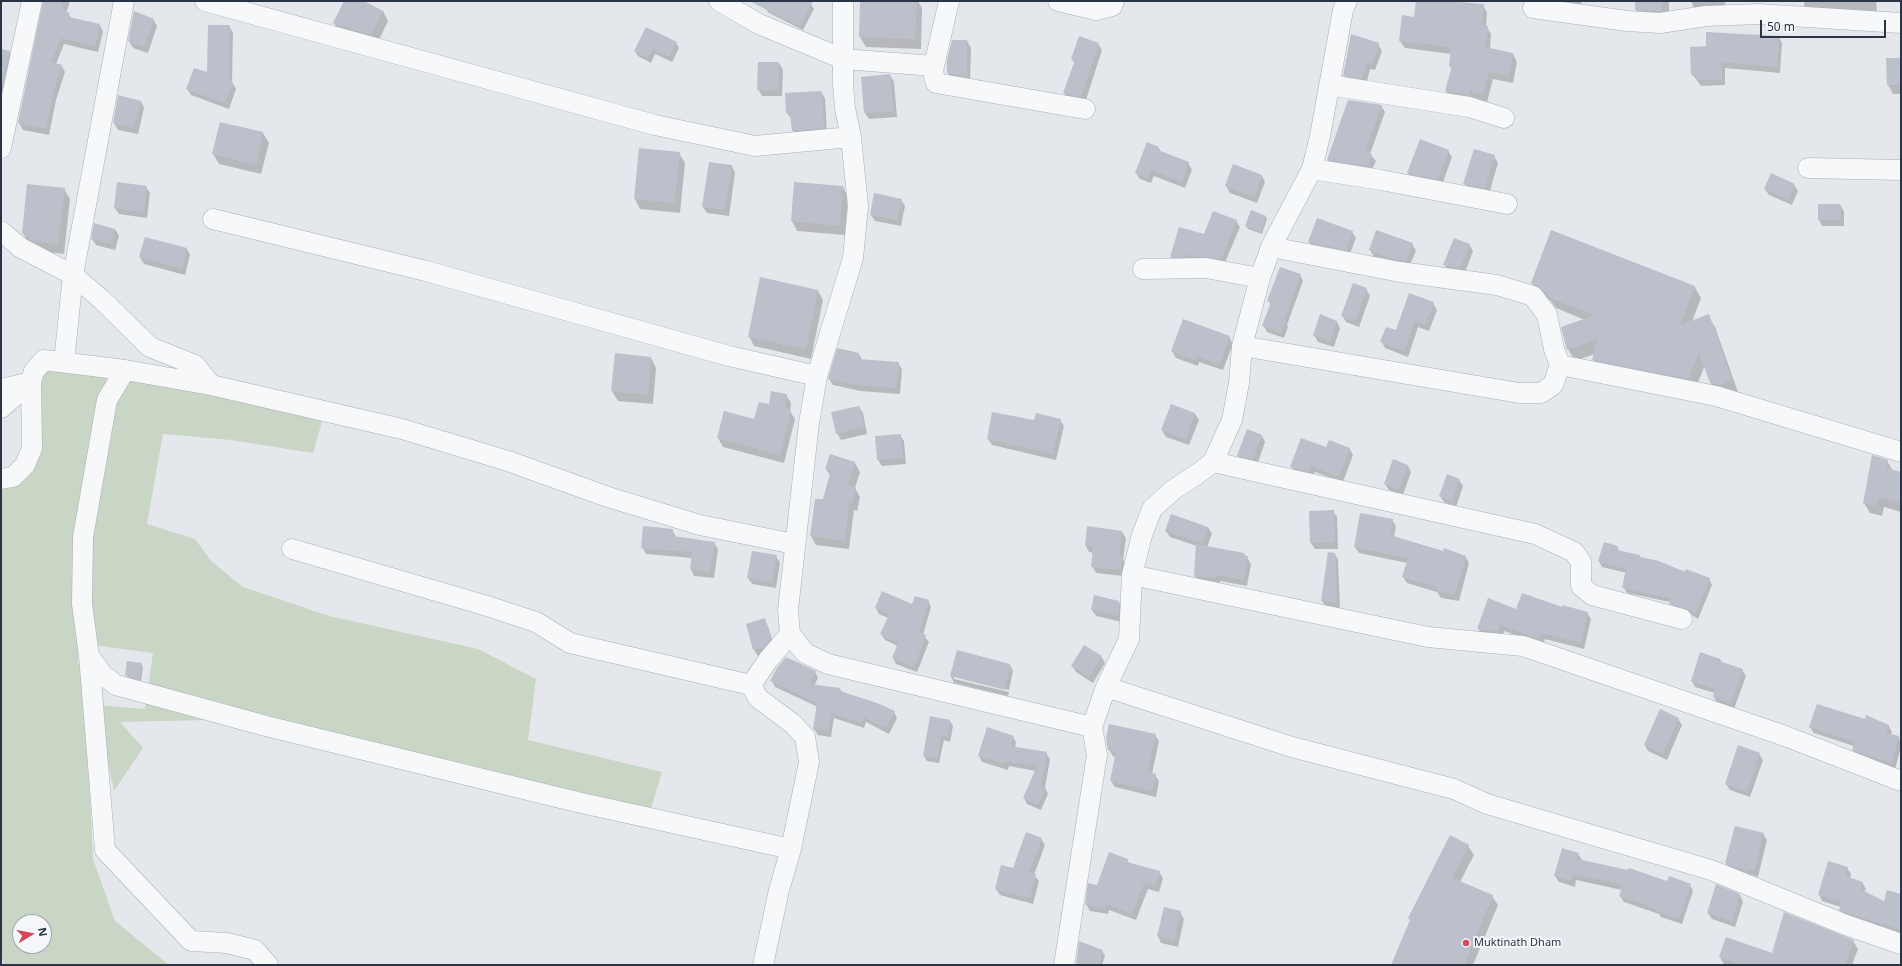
<!DOCTYPE html>
<html>
<head>
<meta charset="utf-8">
<style>
  body { margin:0 }
  #map { position:relative; width:1902px; height:966px; overflow:hidden; background:#e4e7ec; font-family:"Noto Sans",sans-serif }
  canvas { display:block }
  .frame { position:absolute; inset:0; border:2px solid #2b3445; pointer-events:none }
  .north { position:absolute; left:12px; top:914px; width:40px; height:40px; box-sizing:border-box; background:#f4f6f9; border:1px solid #a4a8b1; border-radius:50%; rotate:80deg; font-size:11px; font-weight:700; line-height:16px; text-align:center; color:#2b3445 }
  .north::after { content:''; display:block; margin:auto; width:14px; height:18px; background:#d1495b; clip-path:polygon(50% 0,100% 100%,50% 72%,0 100%) }
  .scale { position:absolute; left:1760px; top:20px; width:126px; height:18px; box-sizing:border-box; border:2px solid #2b3445; border-top:0; padding-left:5px; font-size:12px; line-height:14px; white-space:nowrap; color:#2b3445; -webkit-text-stroke:3px #f4f6f9; paint-order:stroke }
</style>
</head>
<body>
<div id="map">
<canvas width="1902" height="966"></canvas>
<div class="frame"></div>
<div class="north">N</div>
<div class="scale">50 m</div>
</div>
<script>
const ctx = document.querySelector('canvas').getContext('2d');
ctx.lineJoin = 'round';
function paint(path, color) {
  ctx.fillStyle = color;
  ctx.fill(path, 'evenodd');
}
function poly(rows) {
  const path = new Path2D();
  for (const r of rows) {
    path.moveTo(r[0], r[1]);
    for (let i = 2; i < r.length; i += 2) path.lineTo(r[i], r[i + 1]);
  }
  return path;
}
function strokePath(path, color, width, dash) {
  ctx.strokeStyle = color;
  ctx.lineWidth = width;
  ctx.lineCap = dash ? 'butt' : 'round';
  ctx.setLineDash(dash || []);
  ctx.stroke(path);
}
function label(font, color, halo, rows, align = 'center') {
  ctx.font = font + ' "Noto Sans",sans-serif';
  ctx.lineWidth = 4;
  ctx.setLineDash([]);
  ctx.textBaseline = 'middle';
  ctx.strokeStyle = halo;
  ctx.fillStyle = color;
  for (const [text, x, y, turn = 0] of rows) {
    ctx.save();
    ctx.translate(x, y);
    ctx.rotate((+turn || 0) * Math.PI / 180);
    ctx.textAlign = isNaN(turn) ? turn : align;
    if (halo) ctx.strokeText(text, 0, 0);
    ctx.fillText(text, 0, 0);
    ctx.restore();
  }
}
const green = poly([
  [41,366,107,377,78,616,78,662,85,694,93,859,115,921,169,965,4,965,1,955,1,486,15,484],
  [20,922,44,922,44,946,20,946],
  [126,376,323,418,313,453,231,440,163,434,147,524,195,539,211,561,243,587,329,616,478,649,536,679,528,740,662,772,645,828,207,720,120,722,143,748,114,791,96,705,145,709,153,653,92,645,91,535,114,397]
]);
const shadow = poly([
  [44,1,70,1,66,13,72,18,100,25,103,32,98,52,64,44,56,64,61,65,65,72,56,100,49,135,23,130,19,123],
  [345,1,362,1,383,11,388,21,377,44,340,33,334,23],
  [766,1,805,1,811,4,814,9,803,30,769,13,766,9],
  [861,1,918,1,922,8,921,49,866,47,860,37],
  [1417,1,1483,5,1487,13,1486,26,1491,34,1490,49,1513,54,1517,62,1513,83,1493,79,1487,102,1475,98,1473,103,1450,98,1446,91,1452,70,1450,66,1451,54,1405,48,1400,41,1415,18],
  [1539,1,1581,1,1581,7],
  [1636,1,1669,1,1669,13,1640,16,1636,10],
  [1691,1,1725,1,1726,9,1695,10],
  [1804,1,1876,1,1877,11,1845,14,1808,12,1804,5],
  [153,19,157,26,148,53,133,48,129,41],
  [229,26,233,33,232,82,236,89,229,109,191,95,187,89,208,74],
  [1779,37,1782,43,1780,73,1725,68,1725,85,1701,86,1692,74],
  [967,41,971,48,970,82,952,79,948,73],
  [676,43,679,48,672,62,655,54,651,63,638,56,635,51],
  [1098,44,1102,50,1085,103,1068,100,1064,93,1075,64,1072,59],
  [1378,44,1382,51,1375,70,1370,69,1366,85,1348,82,1344,75],
  [1,50,9,52,13,58,1,114],
  [1887,59,1901,59,1901,94,1893,94,1888,85],
  [779,63,783,70,782,96,762,96,758,89],
  [890,75,894,82,897,117,869,119,865,113,862,78],
  [821,92,825,98,827,134,797,137,793,131,792,120,787,113,786,94],
  [141,101,144,108,138,134,118,130,114,123],
  [1381,106,1385,112,1370,154,1376,161,1371,172,1332,166,1328,160],
  [220,123,263,133,269,143,261,174,219,164,213,154],
  [1158,147,1162,153,1188,163,1192,170,1185,188,1154,176,1151,183,1140,179,1136,173],
  [1448,151,1452,157,1442,185,1412,180,1408,173],
  [679,153,685,163,680,213,640,209,635,199],
  [1494,156,1498,163,1489,194,1468,190,1465,184],
  [1234,165,1262,176,1265,182,1257,203,1230,193,1226,186],
  [732,166,735,173,729,216,707,213,703,207],
  [795,183,843,187,848,197,845,235,797,231,792,221],
  [1794,185,1798,191,1792,205,1769,195,1765,189],
  [146,187,150,193,147,218,119,214,115,208],
  [64,189,70,199,64,254,40,251,29,243,23,233],
  [901,200,905,206,901,226,875,221,871,215],
  [1840,205,1844,211,1844,226,1822,226,1819,220],
  [1266,216,1267,219,1262,234,1248,229,1246,226],
  [1317,219,1352,232,1356,238,1349,256,1312,249,1309,242],
  [1236,221,1240,227,1224,265,1175,263,1171,257,1205,236],
  [115,229,119,236,115,250,96,245,92,239],
  [1454,239,1469,244,1473,251,1464,275,1448,272,1445,265],
  [1412,244,1416,251,1409,267,1395,265,1374,257,1370,250],
  [187,249,190,255,185,275,144,264,140,257],
  [1300,275,1303,281,1287,325,1288,327,1284,338,1267,332,1264,326,1271,305,1268,301],
  [1532,283,1694,286,1701,298,1692,322,1708,316,1715,327,1738,392,1726,396,1718,395,1711,383,1705,365,1695,390,1600,371,1593,359,1595,354,1575,361,1568,349,1585,320,1556,308,1550,300,1539,295],
  [1366,289,1370,296,1359,327,1346,322,1342,315],
  [818,291,823,300,811,359,754,346,749,336],
  [1433,303,1437,310,1429,331,1418,327,1408,357,1385,348,1382,342],
  [1337,322,1340,328,1334,347,1318,342,1314,335],
  [1229,337,1233,344,1223,370,1199,362,1198,366,1176,358,1172,351],
  [616,354,651,358,656,368,653,404,618,401,612,391],
  [859,354,862,360,898,363,902,369,900,394,860,391,833,385,829,379],
  [786,395,791,403,790,411,795,419,784,463,723,447,718,438,724,412,755,420,770,405],
  [859,407,863,413,867,434,841,440,837,433],
  [1195,414,1199,420,1189,445,1166,437,1162,430],
  [1060,420,1064,426,1056,460,992,445,988,439,1035,421],
  [900,435,904,441,906,464,882,466,878,460],
  [1262,436,1265,442,1257,465,1241,462,1238,455],
  [1302,439,1327,448,1349,448,1353,455,1343,482,1315,472,1313,478,1296,474,1292,468],
  [831,456,855,463,860,472,855,488,860,497,857,511,854,510,849,549,816,545,811,536,816,500,823,501,830,475,826,469],
  [1394,460,1408,466,1411,472,1403,495,1389,490,1385,484],
  [1887,461,1893,471,1901,473,1901,512,1884,507,1882,516,1870,513,1864,503],
  [1459,480,1463,486,1456,507,1444,502,1440,496],
  [1333,511,1337,517,1338,549,1315,549,1311,543],
  [1392,520,1396,526,1394,537,1443,552,1465,556,1469,563,1459,601,1441,598,1437,592,1407,583,1403,577,1407,563,1359,553,1355,547],
  [1208,527,1212,534,1207,547,1244,554,1247,557,1251,564,1247,586,1220,581,1220,584,1199,582,1195,576,1197,546,1170,537,1166,531],
  [672,530,676,537,714,543,718,549,714,578,694,576,691,569,692,558,646,554,642,547],
  [1122,532,1126,538,1123,559,1125,564,1124,576,1096,573,1092,566,1094,553,1089,552,1086,546],
  [1617,547,1620,552,1640,556,1641,558,1709,579,1712,585,1698,619,1689,613,1673,609,1670,602,1627,593,1624,588,1627,573,1602,567,1599,561],
  [1335,554,1338,560,1340,609,1326,607,1322,601],
  [776,556,780,563,776,588,752,584,748,578],
  [928,601,931,607,923,635,929,642,917,672,896,664,893,658,898,646,885,640,881,634,888,618,879,614,876,608,913,605],
  [1119,602,1122,608,1122,622,1096,616,1092,610],
  [1562,609,1587,613,1591,619,1584,649,1545,639,1543,645,1504,631,1502,638,1481,635,1478,628,1517,610],
  [764,620,768,626,774,646,768,653,758,656,754,650],
  [957,651,1010,665,1013,671,1009,690,954,676,954,679,1009,692,1008,696,954,683,951,676],
  [1700,653,1720,659,1722,663,1742,670,1746,676,1734,709,1717,703,1714,697,1715,693,1695,687,1692,681],
  [1101,656,1105,663,1093,683,1076,672,1072,666],
  [141,664,143,667,141,682,128,678,126,675],
  [815,672,818,678,814,686,840,689,842,692,894,712,897,718,889,734,866,722,864,728,834,718,831,737,818,735,814,729,818,707,775,687,772,681],
  [1678,719,1682,725,1667,760,1648,751,1645,745],
  [1865,720,1888,725,1892,732,1891,735,1898,737,1901,742,1901,747,1895,769,1857,756,1853,750,1854,746,1814,733,1810,727],
  [950,721,953,726,950,742,944,740,939,763,927,761,924,756],
  [1155,735,1159,741,1152,774,1155,775,1159,781,1156,797,1115,787,1111,781,1116,757,1113,756,1109,750],
  [1013,737,1016,742,1015,748,1046,753,1050,759,1045,788,1048,794,1041,810,1027,804,1024,798,1036,771,1009,766,1008,770,982,762,979,756],
  [1759,754,1763,760,1750,797,1730,790,1726,784],
  [1763,834,1767,840,1758,877,1752,875,1751,878,1730,870,1726,863],
  [1041,839,1045,845,1034,875,1039,881,1033,904,1000,895,996,889],
  [1468,846,1474,855,1460,882,1492,896,1498,905,1473,965,1392,965,1411,921,1409,918],
  [1578,854,1582,860,1668,882,1690,885,1693,891,1682,924,1661,917,1659,914,1624,902,1620,896,1622,890,1576,880,1575,887,1559,882,1555,876],
  [1127,860,1130,864,1159,872,1163,878,1159,892,1148,889,1136,920,1109,910,1108,914,1090,911,1086,904,1098,886],
  [1847,868,1851,874,1850,878,1862,882,1866,889,1864,892,1884,903,1901,895,1901,935,1844,916,1840,910,1841,907,1822,901,1819,894],
  [1717,886,1740,895,1743,902,1735,927,1712,919,1708,913],
  [1165,908,1180,912,1184,919,1178,947,1161,943,1158,936],
  [1726,938,1772,954,1853,941,1858,949,1852,965,1724,965,1720,957],
  [1102,951,1105,956,1102,965,1077,965]
]);
const building = poly([
  [43,1,64,1,62,10,70,13,68,17,100,24,95,46,61,38,51,62,62,65,53,93,46,129,18,123],
  [344,1,364,1,383,11,371,35,333,23],
  [749,1,813,1,800,26],
  [860,1,917,1,915,39,859,37],
  [1416,1,1445,1,1484,4,1482,25,1488,26,1485,47,1513,53,1509,76,1489,72,1483,95,1470,91,1469,95,1445,91,1452,66,1449,66,1451,47,1399,41,1402,15,1414,17],
  [1635,1,1662,1,1662,11,1635,10],
  [134,11,154,19,144,47,128,41],
  [208,25,230,25,229,80,233,82,225,103,186,89,194,68,207,72],
  [646,27,677,42,669,57,652,49,648,58,634,51],
  [1706,32,1779,36,1777,67,1722,62,1722,80,1697,80,1697,75,1691,75,1690,47,1706,46],
  [1351,34,1379,43,1372,64,1366,63,1362,79,1343,76],
  [1079,36,1099,43,1081,97,1063,93,1075,60,1071,59],
  [952,40,967,40,967,76,947,73,947,60],
  [1,49,10,51,1,92],
  [1886,58,1901,58,1901,85,1887,85],
  [758,62,779,62,779,90,757,90],
  [890,74,894,111,864,113,861,77],
  [822,91,824,128,792,131,790,113,786,113,785,93],
  [118,95,141,101,134,128,113,123],
  [1348,100,1382,105,1365,151,1372,154,1368,166,1327,160],
  [220,122,263,132,256,165,212,154],
  [1420,139,1449,150,1438,179,1407,173],
  [1147,142,1159,147,1158,150,1189,162,1182,182,1151,170,1148,178,1135,173],
  [639,148,680,152,674,203,634,199],
  [1474,149,1495,155,1485,188,1463,184],
  [709,162,732,165,725,210,702,207],
  [1233,164,1262,175,1254,197,1225,186],
  [1771,173,1795,184,1788,200,1764,189],
  [117,182,147,186,144,212,114,208],
  [794,182,843,186,840,226,791,221],
  [27,184,65,188,58,244,33,241,22,233],
  [874,193,902,199,897,220,870,215],
  [1818,204,1840,204,1841,220,1818,220],
  [1251,210,1266,216,1261,232,1245,226],
  [1213,211,1237,220,1221,259,1196,257,1188,254,1187,257,1170,257,1179,227,1204,234],
  [1317,218,1353,231,1346,250,1308,242],
  [94,223,115,229,112,244,91,239],
  [1376,230,1413,243,1406,261,1390,258,1369,250],
  [1551,230,1695,286,1680,325,1709,314,1732,380,1719,385,1710,383,1699,352,1688,379,1592,360,1598,339,1567,350,1561,327,1595,315,1548,297,1542,289,1531,283],
  [145,237,187,248,182,269,139,257],
  [1454,238,1470,244,1460,268,1443,265],
  [1280,267,1301,274,1284,320,1286,320,1281,333,1262,326,1271,302,1267,301],
  [760,277,818,290,806,349,748,337],
  [1353,283,1367,288,1355,321,1341,316],
  [1409,293,1434,302,1425,325,1415,321,1404,351,1380,342,1386,327,1396,330],
  [1320,314,1337,321,1330,341,1313,335],
  [1183,319,1230,336,1220,364,1196,356,1194,360,1171,351],
  [837,348,859,353,858,359,899,362,896,388,856,385,828,379],
  [615,353,651,357,648,395,611,391],
  [771,391,787,394,785,408,791,410,780,455,717,438,724,411,754,419,759,402,769,404],
  [1171,404,1195,413,1186,440,1161,430],
  [859,406,864,427,836,434,831,412],
  [992,412,1034,420,1036,413,1061,419,1053,454,987,439],
  [1247,429,1262,435,1253,459,1237,456],
  [901,434,903,458,877,460,875,436],
  [1301,438,1326,447,1329,440,1350,448,1339,477,1311,466,1309,472,1290,467],
  [830,454,855,462,848,485,856,488,852,503,849,502,845,541,810,536,815,499,823,499,831,470,825,469],
  [1872,455,1888,460,1886,468,1901,472,1901,503,1879,497,1876,506,1863,503],
  [1393,459,1408,465,1399,490,1384,484],
  [1447,474,1460,479,1452,501,1439,496],
  [1334,510,1335,542,1310,543,1309,511],
  [1360,513,1393,519,1390,535,1443,551,1444,548,1466,556,1455,595,1436,591,1437,587,1402,577,1408,558,1354,547],
  [1171,514,1208,527,1203,543,1165,531],
  [643,526,673,529,672,536,715,542,710,572,690,569,692,552,641,548],
  [1087,526,1122,531,1119,556,1122,556,1121,570,1091,567,1093,547,1085,546],
  [1604,542,1618,546,1617,550,1640,555,1640,557,1659,561,1685,572,1686,569,1710,578,1695,614,1685,608,1669,604,1671,598,1622,588,1626,569,1598,561],
  [1196,544,1244,553,1244,556,1248,556,1243,580,1217,575,1216,578,1194,576],
  [752,551,777,555,772,582,747,578],
  [1328,552,1335,553,1337,603,1321,601],
  [882,591,912,604,915,596,929,600,919,632,926,635,914,667,892,658,898,643,880,634,889,615,875,608],
  [1522,593,1562,607,1562,605,1588,612,1581,643,1541,633,1539,639,1501,625,1498,632,1477,629,1488,598,1516,609],
  [1094,595,1119,601,1119,616,1091,610],
  [765,618,771,639,764,647,753,650,746,624],
  [1084,645,1102,656,1089,677,1071,666],
  [957,650,1010,664,1005,690,950,676],
  [1700,652,1720,659,1719,661,1743,669,1731,704,1713,697,1715,689,1691,681],
  [786,657,816,671,810,684,840,688,840,691,877,703,895,711,886,728,863,717,861,723,831,713,828,732,813,729,817,703,770,681,777,668],
  [127,661,142,663,140,680,125,675],
  [1817,704,1865,719,1866,715,1889,725,1886,733,1899,736,1892,763,1852,750,1855,742,1809,727],
  [1660,709,1679,718,1663,754,1644,745],
  [930,716,950,720,947,737,941,736,937,759,923,756],
  [1109,724,1156,734,1147,772,1156,774,1152,791,1110,781,1116,752,1108,750,1106,738],
  [987,727,1014,736,1010,746,1047,752,1041,786,1046,788,1038,805,1023,798,1037,766,1006,761,1005,764,978,756],
  [1738,745,1760,753,1747,792,1725,784],
  [1735,826,1764,833,1754,871,1748,869,1747,872,1725,863],
  [1026,832,1042,838,1029,872,1036,874,1030,898,995,889,1001,865,1013,868],
  [1450,835,1469,845,1452,878,1493,895,1464,965,1391,965,1410,920,1408,918],
  [1562,848,1579,853,1577,859,1628,870,1629,868,1667,881,1669,876,1691,884,1679,919,1657,911,1657,909,1619,896,1623,885,1573,874,1571,881,1554,876],
  [1109,852,1128,859,1127,862,1160,871,1155,886,1144,883,1132,914,1106,904,1105,908,1085,905,1088,883,1097,885],
  [1828,861,1848,867,1845,876,1863,882,1860,889,1884,901,1887,890,1901,894,1901,930,1839,910,1842,902,1818,895],
  [1716,884,1740,894,1732,921,1707,913],
  [1164,907,1181,911,1174,941,1157,936],
  [1784,912,1854,940,1845,965,1741,965,1719,957,1726,937,1772,953],
  [1079,941,1103,950,1099,965,1076,965]
]);
const street = poly([
  [205,1,655,125,755,146,851,137],
  [719,1,759,24,843,59,934,66,949,1],
  [843,1,843,84,845,108,851,137,858,206,853,258,817,376,809,423,788,610,790,634,805,653,828,664,1092,727,1097,755,1064,965],
  [1058,1,1096,10,1112,6,1114,1],
  [1533,8,1627,21,1660,23,1706,16,1759,14,1901,23],
  [934,66,933,72,936,83,1085,109],
  [1329,85,1469,107,1504,118],
  [1,148,32,1],
  [1808,168,1901,170],
  [1312,169,1381,180,1507,204],
  [213,219,426,271,729,356,817,376],
  [1,231,21,248,73,275,102,300,150,347,195,365,211,385,402,429,508,461,608,497,700,525,794,544],
  [1271,247,1400,272,1497,285,1533,296,1547,315,1554,349,1560,365,1716,396,1901,452],
  [1143,269,1206,268,1260,278],
  [1242,346,1519,393,1541,393,1553,385,1560,365],
  [64,362,73,275,124,1],
  [125,370,107,400,83,537,82,604,89,656,105,850,191,941,227,943,255,950,268,965],
  [1,389,31,382,1,408],
  [1213,462,1535,534,1574,552,1581,562,1581,586,1592,595,1682,619],
  [1,479,13,477,25,465,32,448,31,382,34,371,44,360,125,370,211,385],
  [292,549,484,605,536,622,570,643,751,685],
  [1132,575,1428,637,1523,646,1785,736,1901,781],
  [89,656,103,675,116,685,266,726,577,802,791,849],
  [1106,687,1292,747,1454,789,1487,804,1711,870,1846,925,1901,944],
  [1092,727,1106,687,1129,639,1132,575,1142,535,1152,509,1173,490,1196,475,1213,462,1232,420,1239,383,1242,346,1260,278,1271,247,1312,169,1320,136,1343,10,1347,1],
  [763,965,779,890,791,849,809,762,805,737,793,724,758,698,751,685,768,660,790,634]
]);
const markers = [
  [1466,943,4,"#d1495b"]
];
const poiNames = [
  ["Muktinath Dham",1474,943]
];
paint(green, '#c9d6c5');
paint(shadow, '#0003');
paint(building, '#bbc0ca');
strokePath(street, '#a9aeb7', 21);
strokePath(street, '#f7f8fa', 20);
for (const [x, y, r, color] of markers) {
  const dot = new Path2D();
  dot.arc(x, y, r, 0, 2 * Math.PI);
  ctx.fillStyle = color;
  ctx.fill(dot);
  strokePath(dot, '#f4f6f9', 1.5);
}
label('11px', '#2b3445', '#f4f6f9', poiNames, 'left');
</script>
</body>
</html>
